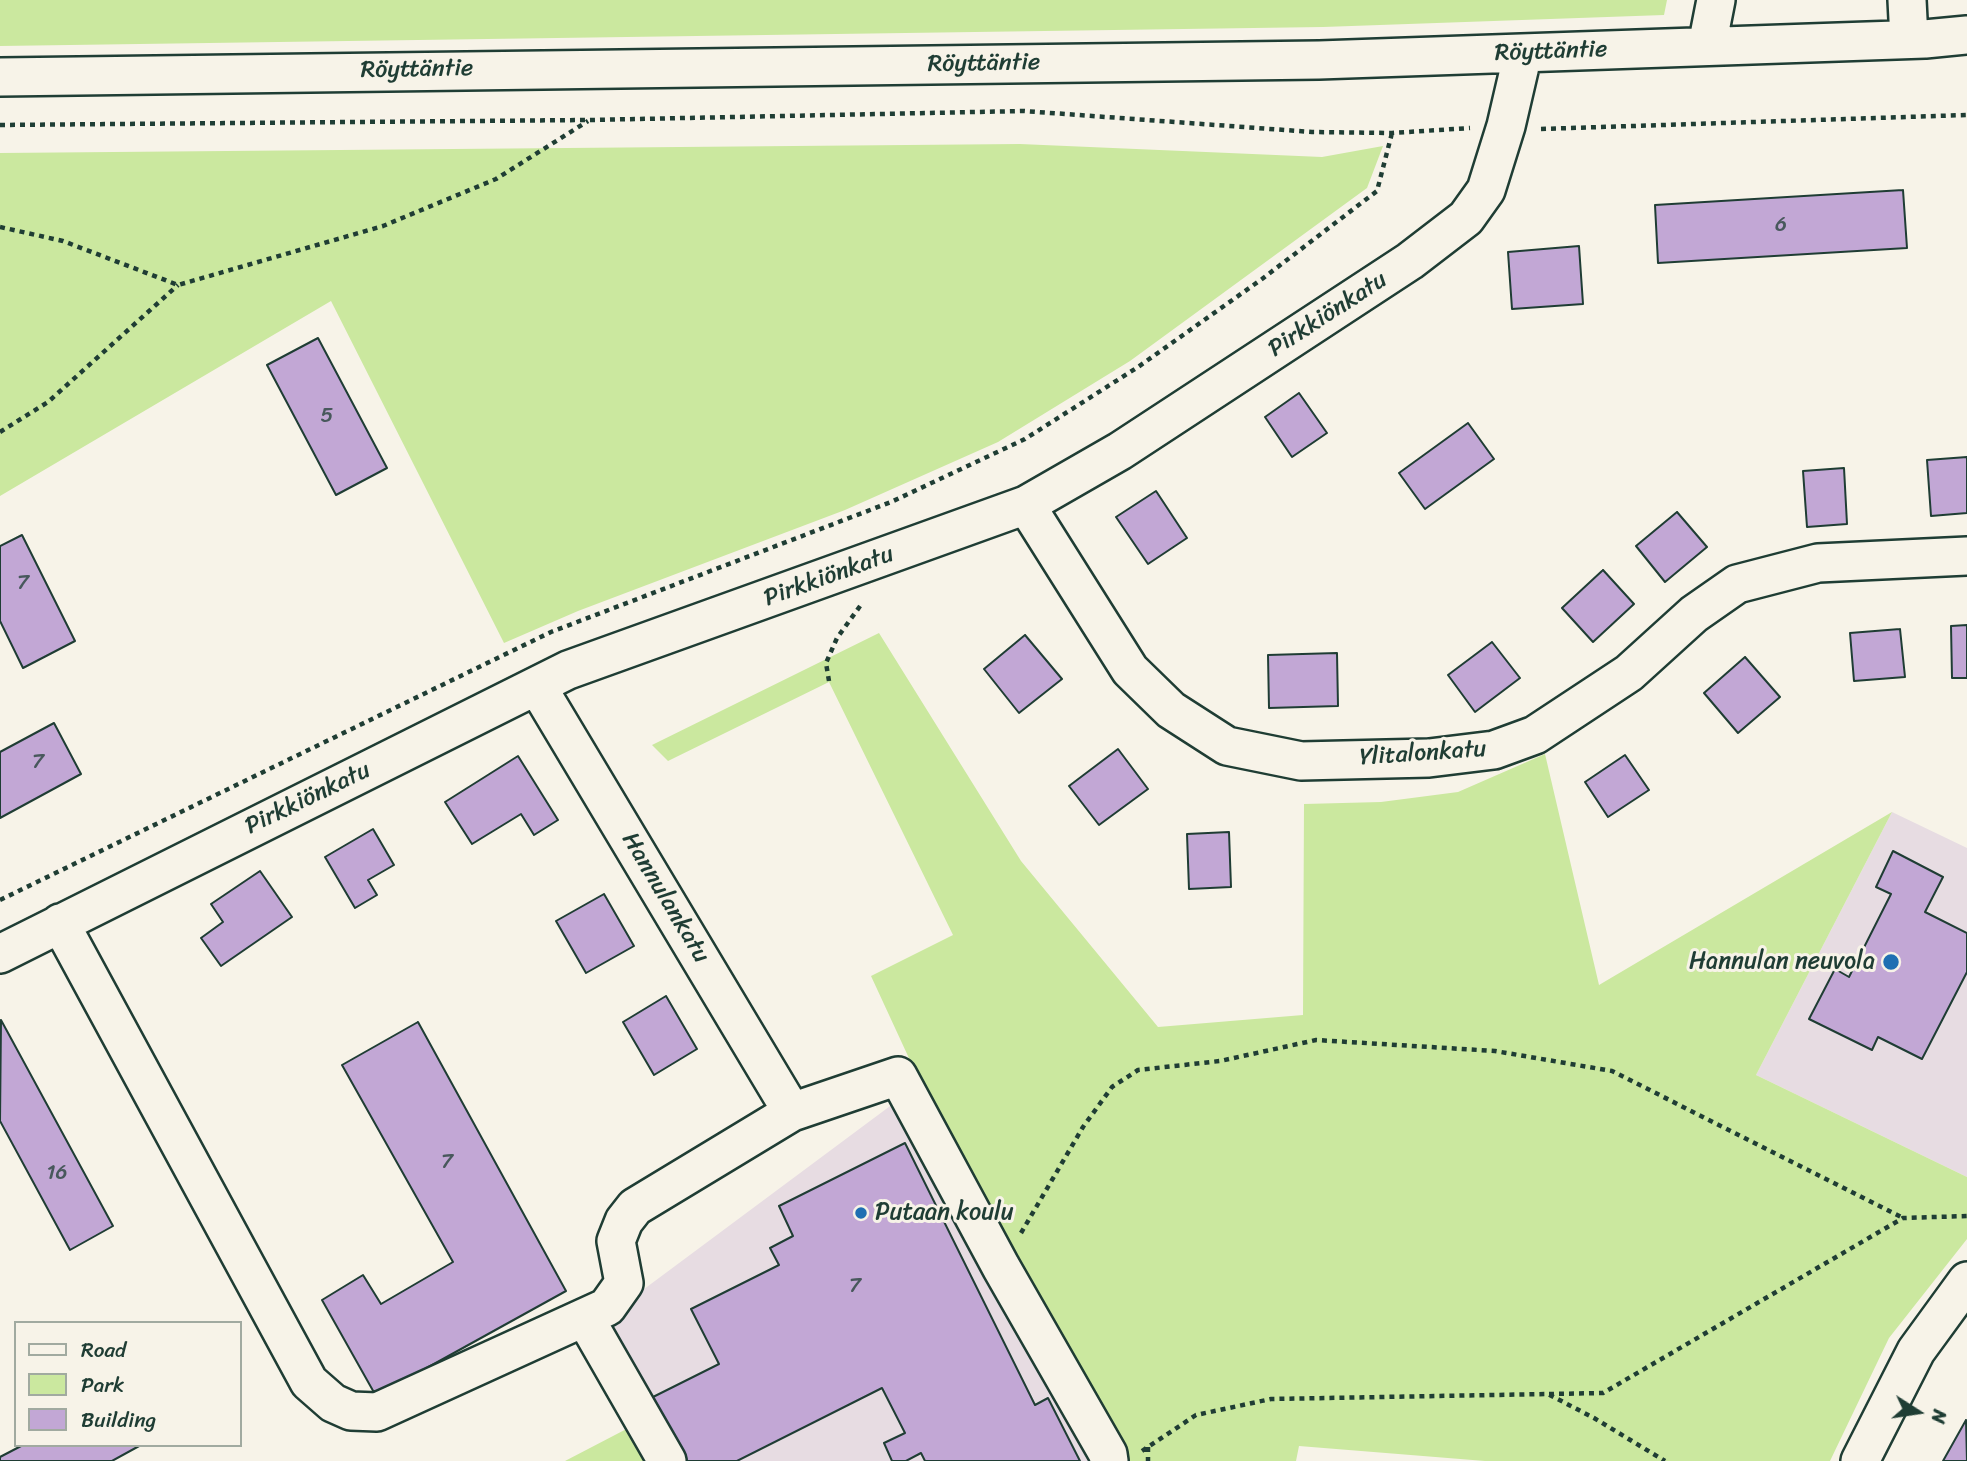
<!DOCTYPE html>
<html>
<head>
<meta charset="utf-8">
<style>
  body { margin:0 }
  #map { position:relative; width:1967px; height:1461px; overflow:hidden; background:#f7f3e8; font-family:Sriracha,sans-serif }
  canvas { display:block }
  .legend { position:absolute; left:14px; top:1321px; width:228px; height:126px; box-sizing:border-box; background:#f7f3e8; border:2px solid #a1aaa0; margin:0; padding:9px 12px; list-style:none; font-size:21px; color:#1f3d34 }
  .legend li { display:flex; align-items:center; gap:14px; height:35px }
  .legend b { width:35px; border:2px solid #a1aaa0 }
  .north { position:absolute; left:1883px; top:1377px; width:70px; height:70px; -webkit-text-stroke:5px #f7f3e8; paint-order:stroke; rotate:102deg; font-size:19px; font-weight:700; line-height:28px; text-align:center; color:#1f3d34 }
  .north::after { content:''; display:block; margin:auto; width:24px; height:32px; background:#1f3d34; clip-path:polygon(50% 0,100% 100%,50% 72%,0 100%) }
</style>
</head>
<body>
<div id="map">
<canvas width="1967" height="1461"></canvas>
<ul class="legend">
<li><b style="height:9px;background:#f7f3e8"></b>Road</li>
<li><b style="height:19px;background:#cbe89f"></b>Park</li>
<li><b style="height:19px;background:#c2a7d5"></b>Building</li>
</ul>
<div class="north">N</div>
</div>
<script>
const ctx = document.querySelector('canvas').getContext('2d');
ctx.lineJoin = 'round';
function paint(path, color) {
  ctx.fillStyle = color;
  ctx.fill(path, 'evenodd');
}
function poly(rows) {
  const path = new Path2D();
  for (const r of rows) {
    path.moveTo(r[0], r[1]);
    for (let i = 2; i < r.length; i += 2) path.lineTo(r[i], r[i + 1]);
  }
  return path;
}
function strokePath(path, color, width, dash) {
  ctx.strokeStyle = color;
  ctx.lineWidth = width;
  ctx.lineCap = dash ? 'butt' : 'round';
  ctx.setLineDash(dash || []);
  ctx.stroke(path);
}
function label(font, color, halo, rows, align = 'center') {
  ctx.font = font + ' Sriracha,sans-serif';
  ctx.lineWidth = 6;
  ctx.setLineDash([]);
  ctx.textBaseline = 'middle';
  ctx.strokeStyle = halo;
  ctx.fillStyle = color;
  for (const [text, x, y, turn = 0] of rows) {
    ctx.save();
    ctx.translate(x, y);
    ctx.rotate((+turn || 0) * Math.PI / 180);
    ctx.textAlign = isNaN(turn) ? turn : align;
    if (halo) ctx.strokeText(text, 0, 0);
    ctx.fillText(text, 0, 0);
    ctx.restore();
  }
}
const built = poly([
  [1892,812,1967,848,1967,1177,1756,1075],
  [913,1089,1096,1461,653,1461,581,1336]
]);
const green = poly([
  [0,0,1667,0,1664,15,1323,27,0,46],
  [1020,144,1322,157,1383,146,1367,188,1130,361,998,442,845,510,578,611,504,643,331,301,0,496,0,153],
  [879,633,1021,861,1158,1027,1303,1015,1304,804,1381,802,1458,792,1545,754,1599,985,1892,812,1756,1075,1967,1177,1967,1239,1889,1338,1830,1461,1485,1461,1299,1446,1296,1461,1128,1461,926,1095,871,976,953,935,829,682,668,761,652,745],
  [638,1423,658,1461,565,1461]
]);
const building = poly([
  [1903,190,1907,248,1658,263,1655,205,1903,190],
  [1579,246,1583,304,1512,309,1508,252,1579,246],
  [318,338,387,468,336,495,267,365,318,338],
  [1299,393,1327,433,1292,457,1265,417,1299,393],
  [1468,423,1494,459,1425,509,1399,473,1468,423],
  [1967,457,1967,513,1931,516,1927,460,1967,457],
  [1844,468,1847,524,1807,527,1803,471,1844,468],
  [1156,491,1187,538,1148,564,1116,517,1156,491],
  [1677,512,1707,547,1665,582,1636,546,1677,512],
  [22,535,75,641,23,668,0,621,0,546,22,535],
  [1603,570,1634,604,1593,642,1562,608,1603,570],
  [1967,625,1967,678,1952,678,1951,626,1967,625],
  [1900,629,1905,677,1854,681,1850,633,1900,629],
  [1025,635,1062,679,1019,713,984,669,1025,635],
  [1492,642,1520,678,1475,712,1448,675,1492,642],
  [1337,653,1338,706,1269,708,1268,655,1337,653],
  [1745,657,1780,697,1738,733,1704,693,1745,657],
  [54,723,81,774,0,818,0,752,54,723],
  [1118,749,1148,789,1099,825,1069,786,1118,749],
  [1625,755,1649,790,1608,817,1585,782,1625,755],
  [518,756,558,820,534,835,521,814,472,844,445,802,518,756],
  [373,829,394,865,368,880,377,895,355,908,325,857,373,829],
  [1229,832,1231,887,1189,889,1187,834,1229,832],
  [1893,851,1943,877,1925,912,1967,933,1967,972,1922,1059,1878,1037,1872,1050,1809,1019,1835,969,1849,977,1891,894,1876,887,1893,851],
  [260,871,292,917,221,966,201,938,223,922,211,904,260,871],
  [604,894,634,946,586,973,556,921,604,894],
  [666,996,697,1049,654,1075,623,1022,666,996],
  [1,1020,113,1226,70,1250,0,1121,1,1020],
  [418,1022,566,1291,376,1396,322,1300,363,1275,381,1304,453,1262,342,1065,418,1022],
  [905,1143,1035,1405,1048,1398,1080,1461,925,1461,921,1453,906,1461,892,1461,884,1443,905,1433,882,1388,737,1461,680,1461,649,1399,719,1364,691,1309,779,1265,770,1248,793,1236,779,1206,905,1143],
  [1966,1420,1967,1461,1943,1461,1966,1420],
  [23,1445,141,1445,112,1461,0,1461,0,1457,23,1445]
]);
const path = poly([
  [0,125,589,120,1024,111,1312,132,1392,133,1470,128],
  [1541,129,1967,115],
  [0,227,63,241,178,285,383,226,496,179,588,121],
  [0,432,48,402,178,285],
  [829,681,826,663,837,638,863,602],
  [0,900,551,632,891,502,1025,439,1138,367,1262,279,1377,191,1392,133],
  [1021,1233,1083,1127,1112,1087,1138,1070,1220,1061,1316,1040,1495,1051,1612,1071,1903,1218],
  [1549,1394,1603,1393,1903,1218,1967,1216],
  [1148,1447,1148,1461],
  [1142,1451,1196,1415,1271,1399,1548,1394,1594,1418,1665,1461]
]);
const minor = poly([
  [1907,0,1909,39],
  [1707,46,1716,0],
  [0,77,1319,60,1925,39,1967,35],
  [1026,505,1130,670,1171,710,1227,746,1301,761,1429,758,1494,750,1535,735,1629,673,1694,614,1737,584,1818,563,1967,556],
  [537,686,792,1112],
  [60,923,309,1382,333,1403,351,1411,377,1412,607,1307,624,1283,616,1241,624,1221,635,1207,792,1112,898,1076,1001,1267,1108,1454,1109,1461],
  [0,954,568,670,1026,505,1120,451,1410,261,1466,218,1486,190,1506,126,1523,53],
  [585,1318,667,1461],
  [1860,1461,1916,1351,1967,1281]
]);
const markers = [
  [1891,962,9,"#1f6fb2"],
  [861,1213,7,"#1f6fb2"]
];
const numberNames = [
  ["6",1781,226],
  ["5",327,417],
  ["7",23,584],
  ["7",38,763],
  ["7",447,1163],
  ["16",57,1174],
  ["7",855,1287]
];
const streetNames = [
  ["Röyttäntie",1551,52,-2],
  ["Röyttäntie",984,64,-1],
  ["Röyttäntie",417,70,-1],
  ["Pirkkiönkatu",1328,315,-33],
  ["Pirkkiönkatu",829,577,-20],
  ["Ylitalonkatu",1423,754,-4],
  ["Pirkkiönkatu",308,799,-26],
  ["Hannulankatu",665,898,59]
];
const poiNames = [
  ["Hannulan neuvola",1875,962],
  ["Putaan koulu",875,1213,"left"]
];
paint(built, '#e7dce2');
paint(green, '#cbe89f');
paint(building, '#c2a7d5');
strokePath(building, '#1f3d34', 2);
strokePath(minor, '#1f3d34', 42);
strokePath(path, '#1f3d34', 4.5, [5, 5]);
strokePath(minor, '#f7f3e8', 37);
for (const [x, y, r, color] of markers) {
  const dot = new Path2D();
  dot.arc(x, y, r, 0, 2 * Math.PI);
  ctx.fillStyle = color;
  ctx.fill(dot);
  strokePath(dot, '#f7f3e8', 2.5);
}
label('21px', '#48585c', null, numberNames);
label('24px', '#1f3d34', '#f7f3e8', streetNames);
label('24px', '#1f3d34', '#f7f3e8', poiNames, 'right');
</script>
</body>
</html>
